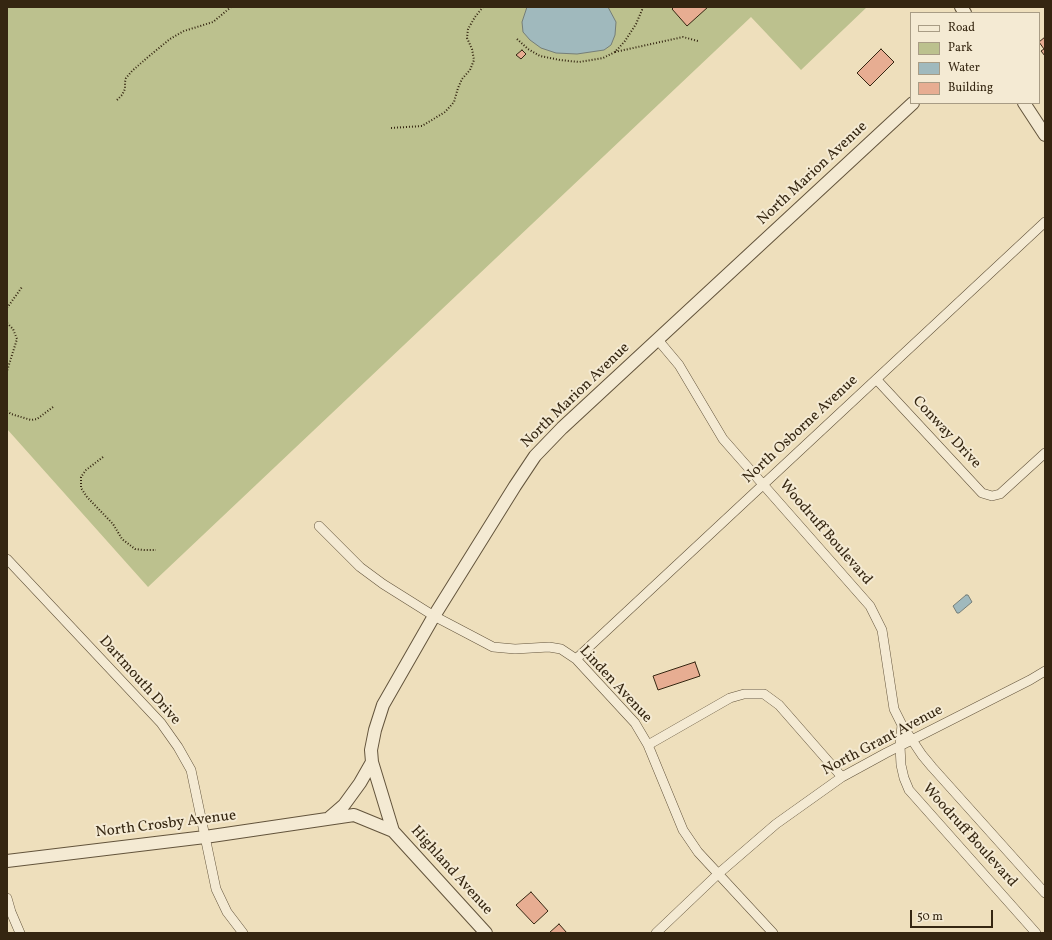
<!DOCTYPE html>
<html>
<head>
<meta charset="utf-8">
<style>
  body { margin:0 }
  #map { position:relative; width:1052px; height:940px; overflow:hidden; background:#eedfbc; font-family:Vollkorn,serif }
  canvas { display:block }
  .frame { position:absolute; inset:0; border:8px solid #352611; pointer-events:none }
  .legend { position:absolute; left:910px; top:12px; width:130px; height:92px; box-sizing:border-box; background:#f4ead3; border:1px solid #a89c85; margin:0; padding:5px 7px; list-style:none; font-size:12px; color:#352611 }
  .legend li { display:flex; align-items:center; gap:8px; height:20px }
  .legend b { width:20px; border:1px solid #a89c85 }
  .scale { position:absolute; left:910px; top:910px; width:83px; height:18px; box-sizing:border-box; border:2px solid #352611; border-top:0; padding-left:5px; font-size:12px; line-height:14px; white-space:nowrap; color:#352611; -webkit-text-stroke:3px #f4ead3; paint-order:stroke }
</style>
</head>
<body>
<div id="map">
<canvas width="1052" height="940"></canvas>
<div class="frame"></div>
<ul class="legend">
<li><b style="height:5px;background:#f4ead3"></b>Road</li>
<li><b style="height:11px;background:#bcc18e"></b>Park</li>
<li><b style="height:11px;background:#a0b9bd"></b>Water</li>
<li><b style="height:11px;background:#e7ad92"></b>Building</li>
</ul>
<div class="scale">50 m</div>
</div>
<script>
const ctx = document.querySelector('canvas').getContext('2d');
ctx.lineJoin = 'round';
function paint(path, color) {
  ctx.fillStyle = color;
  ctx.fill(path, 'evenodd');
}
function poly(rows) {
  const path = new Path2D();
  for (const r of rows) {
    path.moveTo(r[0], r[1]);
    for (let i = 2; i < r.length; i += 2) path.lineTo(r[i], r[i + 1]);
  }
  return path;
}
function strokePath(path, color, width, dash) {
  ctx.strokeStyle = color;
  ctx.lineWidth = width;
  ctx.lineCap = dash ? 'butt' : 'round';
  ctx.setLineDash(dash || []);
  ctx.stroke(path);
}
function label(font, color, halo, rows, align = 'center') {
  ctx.font = font + ' Vollkorn,serif';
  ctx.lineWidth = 4;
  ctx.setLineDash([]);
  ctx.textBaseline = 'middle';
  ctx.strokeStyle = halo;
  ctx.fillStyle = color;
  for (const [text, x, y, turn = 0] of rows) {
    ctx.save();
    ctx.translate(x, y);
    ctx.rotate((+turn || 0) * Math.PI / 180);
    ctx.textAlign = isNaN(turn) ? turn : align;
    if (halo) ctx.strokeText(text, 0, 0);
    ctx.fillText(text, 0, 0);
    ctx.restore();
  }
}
const green = poly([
  [7,7,867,7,801,70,751,17,148,587,7,429]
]);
const water = poly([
  [527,7,608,7,616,22,615,35,611,45,604,50,577,54,556,53,541,48,530,40,523,32,522,22,527,7],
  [966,595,968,595,972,602,959,613,957,613,953,606,966,595]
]);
const building = poly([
  [674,7,708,7,687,26,672,9,674,7],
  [1045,37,1045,56,1041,51,1044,49,1039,42,1045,37],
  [881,49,894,62,870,86,857,73,881,49],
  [522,50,526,54,521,59,516,55,522,50],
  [695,662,700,676,658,690,653,676,695,662],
  [531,892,548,911,534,924,516,905,531,892],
  [559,924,567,933,549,933,559,924]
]);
const path = poly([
  [517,39,528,49,540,56,560,60,579,62,603,58,615,52,625,41,636,24,642,10,642,7],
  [615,52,683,37,698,41],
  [117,100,122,95,125,89,125,82,126,78,132,71,148,57,170,39,184,31,213,22,231,7],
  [391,128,422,126,445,112,454,102,458,88,462,79,470,70,474,60,472,49,467,38,468,29,475,17,483,7],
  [7,308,22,287],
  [7,323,13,329,17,339,7,371],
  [7,411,11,414,31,420,37,419,53,407],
  [103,457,86,470,81,477,81,488,87,497,113,524,122,539,135,549,144,550,156,550]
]);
const minor = poly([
  [658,340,679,365,723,439,870,606,882,630,894,709,902,725,922,755,932,767,1045,893],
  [877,380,982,493,992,496,1000,494,1045,453],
  [319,526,360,567,383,584,434,616,474,637,493,647,515,649,549,647,561,649,576,659,635,723,648,745,683,830,698,852,773,933],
  [7,559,161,723,178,747,191,770,216,889,227,912,243,933],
  [576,659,1045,222],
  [902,725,900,746,901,765,904,778,909,790,1036,933],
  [648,745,730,698,744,694,764,694,779,705,842,777],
  [7,898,11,912,20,933],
  [656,933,718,874,776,824,842,777,886,753,1030,680,1045,671]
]);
const tertiary = poly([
  [961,7,965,13],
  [1024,103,1045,135],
  [329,818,344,805,360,783,372,762],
  [7,861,205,837,354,815,393,831],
  [486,933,393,831,372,762,371,750,375,730,383,705,434,616,515,486,535,456,562,428,913,103]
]);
const streetNames = [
  ["North Marion Avenue",813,174,-43],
  ["North Marion Avenue",576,396,-44],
  ["North Osborne Avenue",801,430,-43],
  ["Conway Drive",946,433,47],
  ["Woodruff Boulevard",825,533,49],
  ["Dartmouth Drive",139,681,48],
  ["Linden Avenue",615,685,47],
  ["North Grant Avenue",883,741,-28],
  ["North Crosby Avenue",166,825,-7],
  ["Woodruff Boulevard",969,836,48],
  ["Highland Avenue",451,871,48]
];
paint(green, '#bcc18e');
paint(water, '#a0b9bd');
strokePath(water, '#757e78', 1);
paint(building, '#e7ad92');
strokePath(building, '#352611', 1);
strokePath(minor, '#63543c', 10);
strokePath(tertiary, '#63543c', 14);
strokePath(path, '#352611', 2, [1, 2]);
strokePath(minor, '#f4ead3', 9);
strokePath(tertiary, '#f4ead3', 12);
label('15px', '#352611', '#f4ead3', streetNames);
</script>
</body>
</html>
